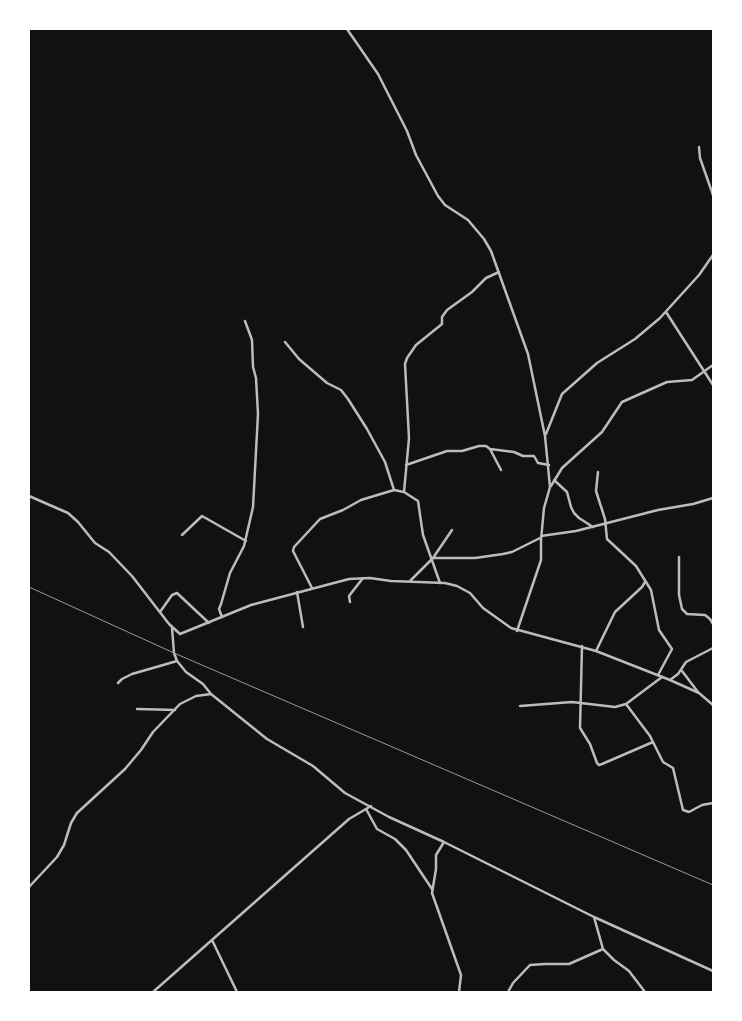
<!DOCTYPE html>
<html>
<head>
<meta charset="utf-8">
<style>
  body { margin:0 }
  #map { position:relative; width:742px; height:1021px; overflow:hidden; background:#111; font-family:"Zilla Slab",serif }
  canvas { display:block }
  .frame { position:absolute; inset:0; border:30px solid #fff; pointer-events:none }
</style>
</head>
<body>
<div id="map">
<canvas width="742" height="1021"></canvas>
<div class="frame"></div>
</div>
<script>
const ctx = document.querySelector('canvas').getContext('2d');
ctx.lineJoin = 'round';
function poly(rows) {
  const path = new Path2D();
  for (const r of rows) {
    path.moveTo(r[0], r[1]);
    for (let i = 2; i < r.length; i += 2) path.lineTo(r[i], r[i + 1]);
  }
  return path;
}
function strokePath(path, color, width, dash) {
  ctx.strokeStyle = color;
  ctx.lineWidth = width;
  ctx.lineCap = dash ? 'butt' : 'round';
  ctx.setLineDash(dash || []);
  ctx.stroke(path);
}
const minor = poly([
  [347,29,378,74,407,131,416,155,438,196,445,205,468,220,484,239,491,251,528,354,545,436,550,487,544,508,541,540,541,560,517,631],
  [699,147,700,158,713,195],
  [666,312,713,385],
  [285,342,299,359,327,383,341,390,348,399,367,429,385,462,394,490],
  [546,434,562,394,597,363,635,339,660,318,699,275,713,255],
  [490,449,501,470],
  [406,465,447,451,462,451,479,446,486,446,490,449,514,452,523,456,534,456,538,463,549,465],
  [598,472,596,491,605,519,607,539,636,566,651,590,659,630,672,649,658,675],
  [554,480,567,492,571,507,574,513,579,518,593,527],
  [551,486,562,468,602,432,622,402,667,382,692,380,713,365],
  [404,492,409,438,405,364,407,358,416,345,442,324,442,317,447,310,472,292,486,278,499,272],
  [182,535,202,516,246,541],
  [541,536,576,531,658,510,693,504,713,498],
  [679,557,679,595,682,609,687,614,705,615,710,619,713,624],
  [433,558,452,530],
  [410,581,433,558,475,558,503,554,512,552,540,538],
  [312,588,293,551,294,547,320,519,343,510,361,500,394,490,404,492,418,501,423,535,440,583],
  [297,592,303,627],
  [350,602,349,596,363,578],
  [160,612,172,595,177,593,209,623],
  [222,617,219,609,221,604,230,573,244,546,253,507,258,414,256,378,253,367,252,340,245,321],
  [172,628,174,653,177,661,186,672,203,684,211,694],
  [582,646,580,728,590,744,597,763,599,765,602,764,653,742],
  [596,651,615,612,642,587,645,582],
  [682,671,698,692],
  [670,680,678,674,686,662,713,648],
  [118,683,122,679,132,674,177,661],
  [626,704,650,736,663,762,673,768,683,810,689,812,702,805,713,803],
  [520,706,572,702,615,707,626,704,662,677],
  [137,709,175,710],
  [366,809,377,829,395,839,406,850,432,889],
  [444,842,436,855,436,869,432,893,461,975,459,992],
  [29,887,57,857,64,845,71,823,77,813,125,769,141,750,153,732,180,704,196,696,211,694,267,739,313,766,345,793,389,817,444,842,594,917,713,971],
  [594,917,603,949,614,960,629,971,645,992],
  [212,940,237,992],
  [153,992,349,819,371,806],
  [508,992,513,983,530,965,545,964,569,964,603,949]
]);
const tertiary = poly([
  [29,496,68,513,78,522,95,543,109,552,132,576,169,624,180,634,251,605,349,579,370,578,391,581,445,583,457,586,470,593,483,608,511,628,596,651,670,680,699,693,713,705]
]);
const rail = poly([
  [29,587,174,653,713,885]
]);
strokePath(minor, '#bcbcbc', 2.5);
strokePath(tertiary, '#bcbcbc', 2.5);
strokePath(rail, '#9a9a9a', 1);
</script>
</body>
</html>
